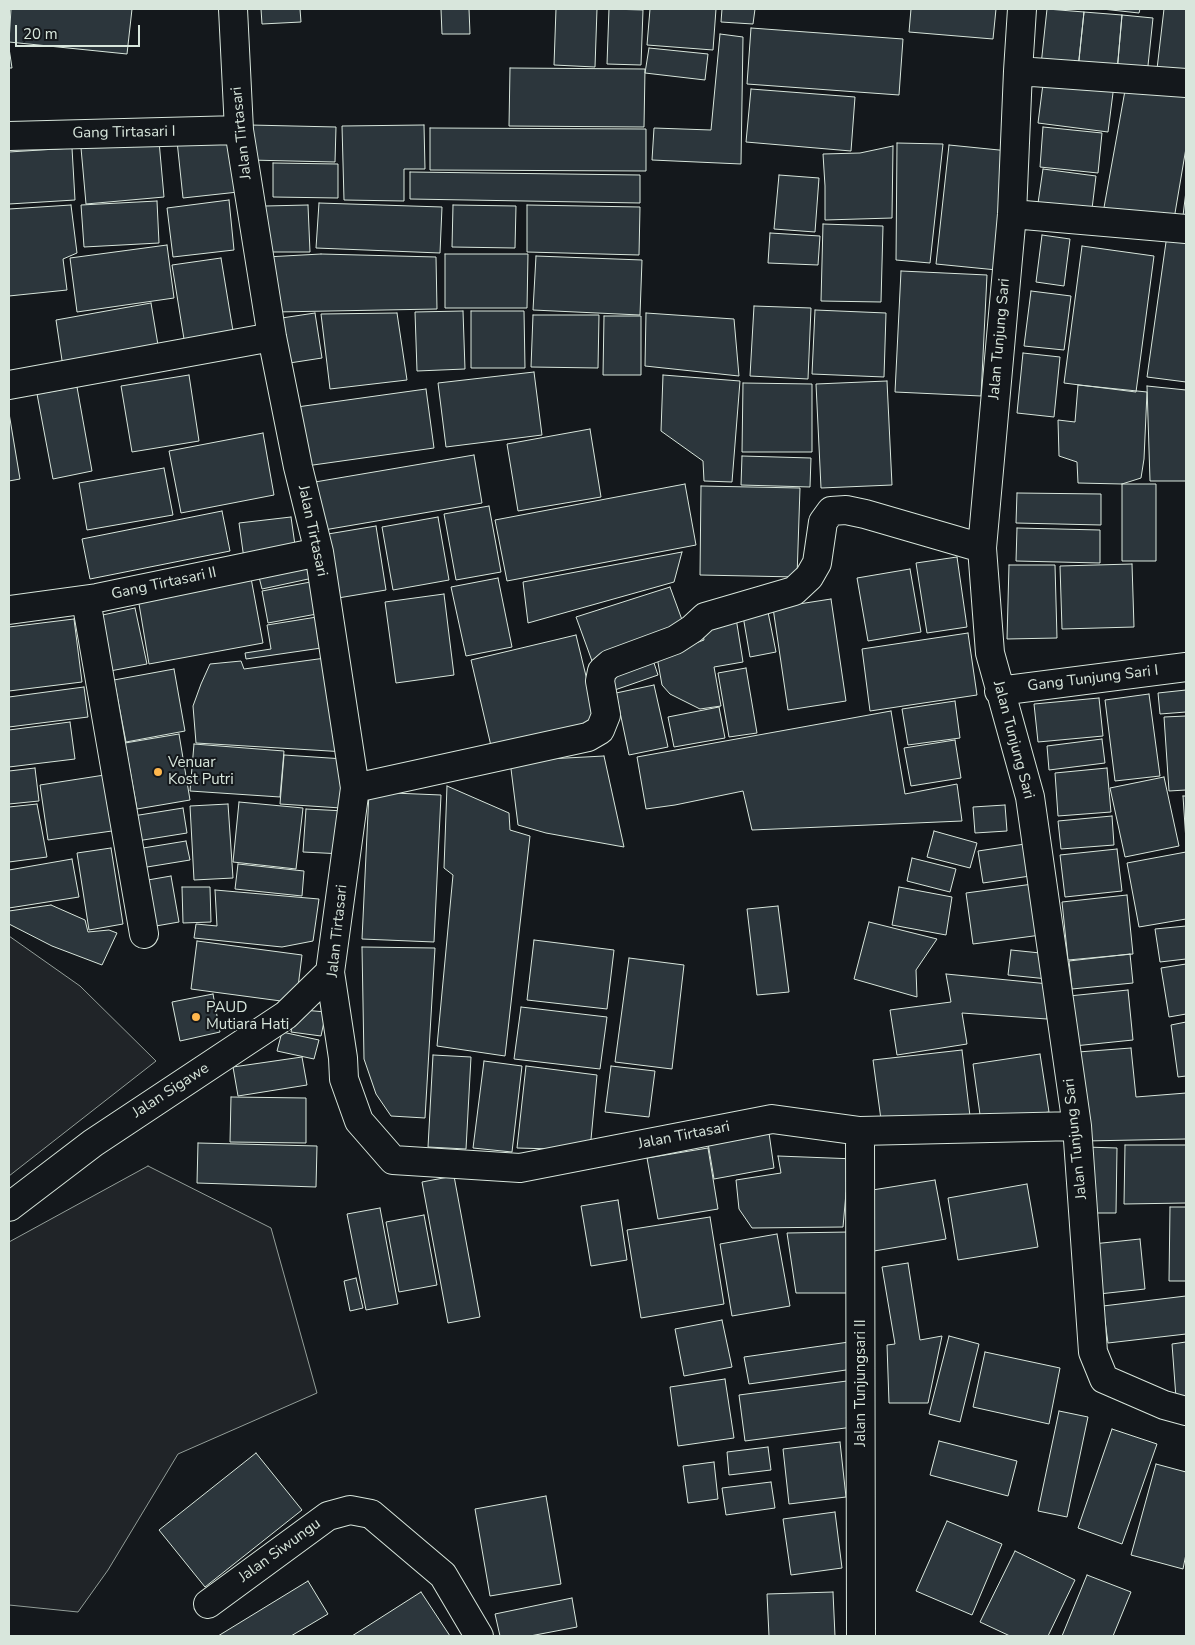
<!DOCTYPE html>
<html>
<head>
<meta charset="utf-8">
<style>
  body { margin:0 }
  #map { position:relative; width:1195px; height:1645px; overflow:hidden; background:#14181c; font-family:"Nunito Sans",sans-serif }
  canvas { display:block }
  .frame { position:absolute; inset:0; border:10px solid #d8e6dc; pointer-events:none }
  .scale { position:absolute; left:15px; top:25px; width:125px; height:22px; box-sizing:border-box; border:2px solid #d8e6dc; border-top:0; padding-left:6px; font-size:15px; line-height:18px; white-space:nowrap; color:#d8e6dc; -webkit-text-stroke:4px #14181c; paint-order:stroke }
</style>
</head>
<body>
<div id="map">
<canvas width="1195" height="1645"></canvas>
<div class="frame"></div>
<div class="scale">20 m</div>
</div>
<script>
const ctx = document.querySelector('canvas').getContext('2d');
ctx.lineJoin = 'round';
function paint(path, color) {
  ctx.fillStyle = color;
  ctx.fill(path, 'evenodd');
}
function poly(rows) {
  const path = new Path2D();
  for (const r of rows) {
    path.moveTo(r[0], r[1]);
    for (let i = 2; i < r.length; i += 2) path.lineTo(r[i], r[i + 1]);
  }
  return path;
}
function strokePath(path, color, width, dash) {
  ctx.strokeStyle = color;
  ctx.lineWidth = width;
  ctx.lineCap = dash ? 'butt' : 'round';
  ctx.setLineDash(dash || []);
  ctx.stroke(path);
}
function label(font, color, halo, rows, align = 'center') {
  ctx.font = font + ' "Nunito Sans",sans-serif';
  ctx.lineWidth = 4;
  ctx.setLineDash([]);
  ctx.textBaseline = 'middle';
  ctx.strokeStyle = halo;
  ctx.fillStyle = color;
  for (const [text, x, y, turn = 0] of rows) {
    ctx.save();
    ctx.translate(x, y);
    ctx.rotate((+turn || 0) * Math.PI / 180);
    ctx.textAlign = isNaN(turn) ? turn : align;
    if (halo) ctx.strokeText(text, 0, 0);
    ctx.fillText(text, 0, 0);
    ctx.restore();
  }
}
const green = poly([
  [9,936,80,986,156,1061,9,1176,9,936],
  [148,1166,271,1228,317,1393,178,1454,108,1570,78,1612,9,1605,9,1242,148,1166]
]);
const building = poly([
  [11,9,132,9,127,54,9,42,11,9],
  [261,9,300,9,301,22,262,24,261,9],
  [441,9,469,9,470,34,442,34,441,9],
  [556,9,597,9,595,67,554,65,556,9],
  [609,9,643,10,641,65,607,64,609,9],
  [650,9,716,9,713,50,647,45,650,9],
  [722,9,755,9,753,24,721,22,722,9],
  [911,9,996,9,993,39,909,32,911,9],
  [1047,9,1084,12,1078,69,1041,65,1047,9],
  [1102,9,1140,9,1139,13,1102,9],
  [1164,9,1186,9,1186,72,1157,69,1164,9],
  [1084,12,1122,15,1117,72,1078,69,1084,12],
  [1122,15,1153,18,1147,75,1117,72,1122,15],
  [751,28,903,39,899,95,747,84,751,28],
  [720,34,743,37,741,164,652,160,654,128,711,130,720,34],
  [9,48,12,68,9,68,9,48],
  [649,48,708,54,705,80,645,73,649,48],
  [510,68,645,69,644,127,509,126,510,68],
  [1044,76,1114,85,1108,132,1038,123,1044,76],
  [1126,85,1186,95,1186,148,1173,225,1103,213,1126,85],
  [751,89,855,97,851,151,746,142,751,89],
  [250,125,336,127,335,162,249,160,250,125],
  [424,125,425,169,404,169,404,201,344,200,342,126,424,125],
  [1043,127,1102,133,1098,173,1040,167,1043,127],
  [430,128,646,129,646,171,430,170,430,128],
  [231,135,238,192,183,198,177,141,231,135],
  [159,141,164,197,86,204,81,148,159,141],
  [897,143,943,144,930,263,896,260,897,143],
  [949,145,1009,151,997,270,936,264,949,145],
  [893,146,892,218,825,220,825,186,823,154,860,153,893,146],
  [72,148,75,200,9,204,9,152,72,148],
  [273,163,338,164,338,198,273,197,273,163],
  [1043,169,1096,176,1091,217,1037,210,1043,169],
  [410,172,640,175,640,203,410,199,410,172],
  [779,175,819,178,815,232,774,229,779,175],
  [1186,191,1186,225,1182,224,1186,191],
  [229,200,234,250,173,257,167,208,229,200],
  [157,201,159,243,84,247,81,205,157,201],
  [319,203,442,207,440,253,316,248,319,203],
  [71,205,77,253,63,259,67,290,9,296,9,209,71,205],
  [308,205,310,252,266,252,265,206,308,205],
  [453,205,516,206,515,248,452,247,453,205],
  [527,205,640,207,639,255,527,252,527,205],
  [823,224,883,226,881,302,821,301,823,224],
  [770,233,820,236,818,265,768,263,770,233],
  [1042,235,1070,239,1064,286,1036,282,1042,235],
  [1167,235,1186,238,1186,382,1147,377,1167,235],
  [167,245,174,298,77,312,70,258,167,245],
  [1082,246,1154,256,1136,392,1064,383,1082,246],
  [321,254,436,257,437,309,276,312,266,257,321,254],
  [445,254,528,254,527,308,445,308,445,254],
  [536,256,642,260,640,315,533,310,536,256],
  [221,258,233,331,184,339,172,265,221,258],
  [901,271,987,275,981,396,895,392,901,271],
  [1031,291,1071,296,1064,350,1024,346,1031,291],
  [151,303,159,351,63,367,56,320,151,303],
  [754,306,811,308,808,379,750,376,754,306],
  [815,310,886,313,884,377,812,374,815,310],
  [463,311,465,369,417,371,415,312,463,311],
  [471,311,524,311,525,368,471,368,471,311],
  [315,313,322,358,283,364,275,319,315,313],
  [397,313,407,380,330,389,321,314,397,313],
  [646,313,734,319,739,376,645,366,646,313],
  [533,315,599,315,598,368,531,367,533,315],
  [604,316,641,316,641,375,603,375,604,316],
  [1023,353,1060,357,1054,417,1017,413,1023,353],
  [534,372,542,435,446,447,438,383,534,372],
  [189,375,199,441,132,452,121,386,189,375],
  [663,375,740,381,732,482,704,481,703,461,661,431,663,375],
  [887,381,892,485,821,488,816,384,887,381],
  [743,383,812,384,812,452,742,452,743,383],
  [1078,385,1147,392,1144,459,1141,478,1122,484,1078,483,1077,462,1059,456,1058,420,1075,422,1078,385],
  [1147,386,1186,390,1186,481,1150,481,1147,386],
  [77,387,92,471,53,479,37,394,77,387],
  [426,389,434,448,306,466,297,407,426,389],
  [9,413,20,479,9,481,9,413],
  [590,429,601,497,518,511,507,444,590,429],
  [263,433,274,495,181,513,169,451,263,433],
  [474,455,482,503,324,530,315,482,474,455],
  [742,456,811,458,810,487,741,485,742,456],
  [164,468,173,515,87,530,79,483,164,468],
  [685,484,696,545,507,581,495,520,685,484],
  [1122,484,1156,484,1156,561,1122,561,1122,484],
  [701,486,800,488,797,577,700,575,701,486],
  [1017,493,1101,494,1101,525,1016,523,1017,493],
  [489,506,501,572,456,580,444,514,489,506],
  [222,511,230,551,90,579,82,539,222,511],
  [291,517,296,552,244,559,239,523,291,517],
  [438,517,449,580,393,590,382,527,438,517],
  [376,526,386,590,332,599,322,535,376,526],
  [1017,528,1100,530,1100,563,1016,561,1017,528],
  [682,552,674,582,528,623,523,582,682,552],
  [957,557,967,627,927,633,916,563,957,557],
  [309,558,313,578,262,589,257,569,309,558],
  [1132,564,1134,627,1062,629,1060,566,1132,564],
  [1009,565,1055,565,1057,638,1007,639,1009,565],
  [910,569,921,632,868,641,857,578,910,569],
  [251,578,263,643,149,664,138,598,251,578],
  [498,578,512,647,466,656,451,587,498,578],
  [316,581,322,613,268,623,262,591,316,581],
  [670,587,685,628,592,661,576,617,670,587],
  [444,594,454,675,396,683,385,602,444,594],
  [831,599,846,701,788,710,773,608,831,599],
  [135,608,147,664,110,671,98,616,135,608],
  [768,612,776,652,750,657,743,616,768,612],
  [323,616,328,647,246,659,245,653,271,649,267,625,323,616],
  [736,618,743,662,714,667,721,706,700,709,670,694,662,685,657,657,704,640,701,624,736,618],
  [74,619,82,682,9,691,9,627,74,619],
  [968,633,977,695,870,711,862,649,968,633],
  [576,635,597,721,491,746,471,660,576,635],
  [333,657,346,752,196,743,193,706,201,684,210,664,241,661,244,669,333,657],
  [652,657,658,675,609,692,602,674,652,657],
  [746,668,757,733,729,737,718,673,746,668],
  [174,669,185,731,126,742,114,680,174,669],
  [654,685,668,747,629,755,616,693,654,685],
  [84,687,88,717,9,727,9,697,84,687],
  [1186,690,1186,712,1160,714,1158,693,1186,690],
  [1149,694,1160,776,1115,781,1105,700,1149,694],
  [1099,698,1103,736,1038,742,1034,704,1099,698],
  [955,701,960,738,908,745,902,709,955,701],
  [719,707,725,738,674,747,668,717,719,707],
  [891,711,905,794,957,784,962,821,752,830,743,791,675,805,646,809,637,757,891,711],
  [1186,716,1186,790,1169,791,1164,717,1186,716],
  [70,722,75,759,9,767,9,730,70,722],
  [179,734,190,800,137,809,125,743,179,734],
  [1102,739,1105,763,1049,770,1047,746,1102,739],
  [955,740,961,778,911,786,904,748,955,740],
  [194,744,284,751,280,797,190,791,194,744],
  [284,755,344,759,341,808,280,804,284,755],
  [604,756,624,847,546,833,518,825,510,761,604,756],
  [35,768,39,801,9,804,9,771,35,768],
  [1107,768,1111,812,1058,816,1055,773,1107,768],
  [111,774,119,830,48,840,40,785,111,774],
  [1164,777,1179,846,1125,857,1110,788,1164,777],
  [447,786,509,813,510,830,530,836,505,1056,437,1046,453,875,444,868,447,786],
  [369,792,441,795,434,942,362,939,369,792],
  [1183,796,1186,796,1186,841,1183,796],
  [239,802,303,808,296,869,233,862,239,802],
  [37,804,47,857,9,862,9,807,37,804],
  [228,804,233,878,194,880,190,806,228,804],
  [1005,805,1007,831,975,833,973,807,1005,805],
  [183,808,187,833,137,841,133,816,183,808],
  [306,809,345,811,343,854,303,852,306,809],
  [1112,816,1114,845,1061,849,1058,821,1112,816],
  [934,831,977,843,970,868,927,857,934,831],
  [186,841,190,860,141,868,137,849,186,841],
  [1025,844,1030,876,983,883,978,851,1025,844],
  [111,848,123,924,89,930,77,853,111,848],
  [1117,849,1122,891,1065,897,1060,855,1117,849],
  [1186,852,1186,919,1139,927,1127,863,1186,852],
  [912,858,956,869,950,892,907,881,912,858],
  [72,859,79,897,9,908,9,870,72,859],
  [238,864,304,871,302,896,235,889,238,864],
  [171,876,179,922,150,927,142,881,171,876],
  [1033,884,1041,935,973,944,966,893,1033,884],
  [182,887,210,887,211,922,183,923,182,887],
  [899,887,952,897,946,935,892,925,899,887],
  [215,890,319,899,313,941,282,947,194,938,196,924,217,926,215,890],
  [1127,895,1133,954,1068,960,1062,902,1127,895],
  [51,905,85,920,88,932,109,930,117,933,102,965,52,946,9,924,9,911,51,905],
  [778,906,789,992,757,995,747,909,778,906],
  [869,922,937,939,916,970,917,997,854,979,869,922],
  [1186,926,1186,959,1160,962,1155,929,1186,926],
  [534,940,614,950,607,1009,527,1000,534,940],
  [197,941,302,955,296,1003,191,989,197,941],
  [362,947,435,948,425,1118,391,1116,376,1094,364,1059,362,947],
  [1011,950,1050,954,1048,979,1008,975,1011,950],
  [1130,954,1133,983,1072,989,1069,961,1130,954],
  [629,958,684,965,672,1069,615,1062,629,958],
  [1186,964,1186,1014,1169,1017,1161,968,1186,964],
  [946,974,1049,984,1047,1019,962,1013,967,1044,897,1055,890,1010,951,1002,946,974],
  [1128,990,1133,1040,1074,1046,1069,996,1128,990],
  [213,994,220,1032,180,1041,172,1002,213,994],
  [521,1007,607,1017,600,1069,514,1059,521,1007],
  [303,1010,326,1012,321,1036,291,1032,294,1018,303,1010],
  [1186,1022,1186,1076,1178,1077,1171,1025,1186,1022],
  [282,1032,319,1040,314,1059,277,1051,282,1032],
  [1131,1048,1136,1097,1186,1093,1186,1139,1085,1141,1078,1052,1131,1048],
  [962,1050,970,1116,882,1127,873,1060,962,1050],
  [1040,1054,1049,1112,981,1122,973,1064,1040,1054],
  [433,1055,471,1057,466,1149,428,1147,433,1055],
  [302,1057,307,1085,238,1096,233,1067,302,1057],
  [484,1061,522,1066,512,1152,473,1148,484,1061],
  [526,1066,597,1075,590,1150,517,1148,526,1066],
  [611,1066,655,1071,649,1117,605,1112,611,1066],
  [231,1097,306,1098,306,1143,230,1142,231,1097],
  [769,1133,774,1168,714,1179,708,1143,769,1133],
  [198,1143,317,1146,316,1187,197,1183,198,1143],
  [1125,1145,1186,1145,1186,1203,1124,1204,1125,1145],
  [1085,1147,1117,1148,1116,1213,1090,1213,1085,1147],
  [708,1148,718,1209,658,1219,647,1158,708,1148],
  [778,1156,856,1159,846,1193,843,1227,752,1228,739,1209,736,1180,781,1173,778,1156],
  [454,1176,480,1317,448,1323,422,1182,454,1176],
  [935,1180,946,1239,868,1252,866,1191,935,1180],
  [1027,1184,1038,1247,958,1260,948,1198,1027,1184],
  [618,1200,627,1260,591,1266,581,1206,618,1200],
  [1170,1207,1186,1207,1186,1281,1169,1281,1170,1207],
  [380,1208,398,1304,366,1310,347,1214,380,1208],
  [424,1215,437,1285,399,1292,386,1222,424,1215],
  [710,1217,724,1304,641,1318,627,1230,710,1217],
  [850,1232,851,1293,796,1293,787,1233,850,1232],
  [777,1234,790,1306,732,1316,720,1244,777,1234],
  [1140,1239,1145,1289,1099,1294,1093,1244,1140,1239],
  [908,1263,920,1340,942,1336,928,1403,889,1403,887,1345,895,1344,882,1267,908,1263],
  [356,1278,363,1308,350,1311,344,1281,356,1278],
  [1186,1296,1186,1334,1108,1343,1103,1306,1186,1296],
  [722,1320,732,1367,684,1376,675,1329,722,1320],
  [949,1336,979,1344,960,1422,929,1414,949,1336],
  [849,1342,853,1369,749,1384,744,1357,849,1342],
  [1186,1342,1186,1397,1176,1398,1172,1344,1186,1342],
  [985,1352,1060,1368,1049,1424,973,1407,985,1352],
  [725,1379,734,1438,678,1446,670,1387,725,1379],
  [847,1381,853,1427,745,1441,739,1395,847,1381],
  [1059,1411,1088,1417,1067,1517,1038,1511,1059,1411],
  [1112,1429,1157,1444,1122,1544,1078,1528,1112,1429],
  [939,1441,1017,1461,1008,1496,930,1475,939,1441],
  [840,1442,846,1497,789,1504,783,1449,840,1442],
  [768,1447,771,1470,729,1475,727,1452,768,1447],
  [256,1453,302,1510,205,1587,159,1530,256,1453],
  [714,1462,718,1499,688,1503,683,1466,714,1462],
  [1156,1464,1186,1472,1186,1554,1183,1569,1131,1555,1156,1464],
  [771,1482,775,1508,726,1515,722,1488,771,1482],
  [546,1496,561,1584,490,1596,475,1509,546,1496],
  [835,1512,842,1568,791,1575,783,1519,835,1512],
  [947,1521,1002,1544,972,1615,916,1591,947,1521],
  [1015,1551,1075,1580,1048,1636,1010,1636,980,1622,1015,1551],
  [1087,1575,1131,1592,1113,1636,1062,1636,1087,1575],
  [308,1581,328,1614,291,1636,218,1636,308,1581],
  [421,1592,450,1636,352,1636,421,1592],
  [833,1592,835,1636,769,1636,767,1594,833,1592],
  [572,1598,577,1627,530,1636,500,1636,495,1614,572,1598]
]);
const minor = poly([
  [233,9,239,130,272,337,298,467,319,552,355,788,330,972,343,1058,344,1079,359,1121,393,1160,520,1168,772,1119,860,1131,1077,1126],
  [1022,9,1018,71,1012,214,982,548,990,653,1030,797,1077,1126,1093,1352,1104,1379,1164,1405,1186,1411],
  [1018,71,1186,83],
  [9,136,239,130],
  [1012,214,1186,229],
  [9,385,272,337],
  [86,600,144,934],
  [9,610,97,598,319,552],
  [999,691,1186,667],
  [355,788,588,737,600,730,606,715,600,681,602,671,610,664,675,640,692,629,705,617,794,591,809,577,817,563,823,522,831,511,846,510,865,514,982,548],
  [860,1131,861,1636],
  [9,1207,93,1143,286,1015,330,972],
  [208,1604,328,1516,350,1510,371,1514,443,1575,479,1636]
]);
const markers = [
  [158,772,5,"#ffb74d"],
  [196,1017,5,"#ffb74d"]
];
const streetNames = [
  ["Gang Tirtasari I",124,133,-1],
  ["Jalan Tirtasari",242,133,-96],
  ["Jalan Tunjung Sari",1000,339,-85],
  ["Jalan Tirtasari",312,531,78],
  ["Gang Tirtasari II",164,584,-12],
  ["Gang Tunjung Sari I",1093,679,-7],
  ["Jalan Tunjung Sari",1013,740,75],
  ["Jalan Tirtasari",338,931,-84],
  ["Jalan Sigawe",171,1091,-33],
  ["Jalan Tirtasari",684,1136,-11],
  ["Jalan Tunjung Sari",1076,1139,-96],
  ["Jalan Tunjungsari II",861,1383,-90],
  ["Jalan Siwungu",280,1551,-36]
];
const poiNames = [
  ["Venuar",168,763],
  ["Kost Putri",168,780],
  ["PAUD",206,1008],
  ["Mutiara Hati",206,1025]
];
paint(green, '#202428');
strokePath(green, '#939e99', 1);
paint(building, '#2c363c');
strokePath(building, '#d8e6dc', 1);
strokePath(minor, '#d8e6dc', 30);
strokePath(minor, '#14181c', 28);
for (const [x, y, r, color] of markers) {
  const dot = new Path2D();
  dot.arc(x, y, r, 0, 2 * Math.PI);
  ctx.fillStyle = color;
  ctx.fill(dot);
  strokePath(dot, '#14181c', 2);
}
label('15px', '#d8e6dc', '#14181c', streetNames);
label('15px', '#d8e6dc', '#14181c', poiNames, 'left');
</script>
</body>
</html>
